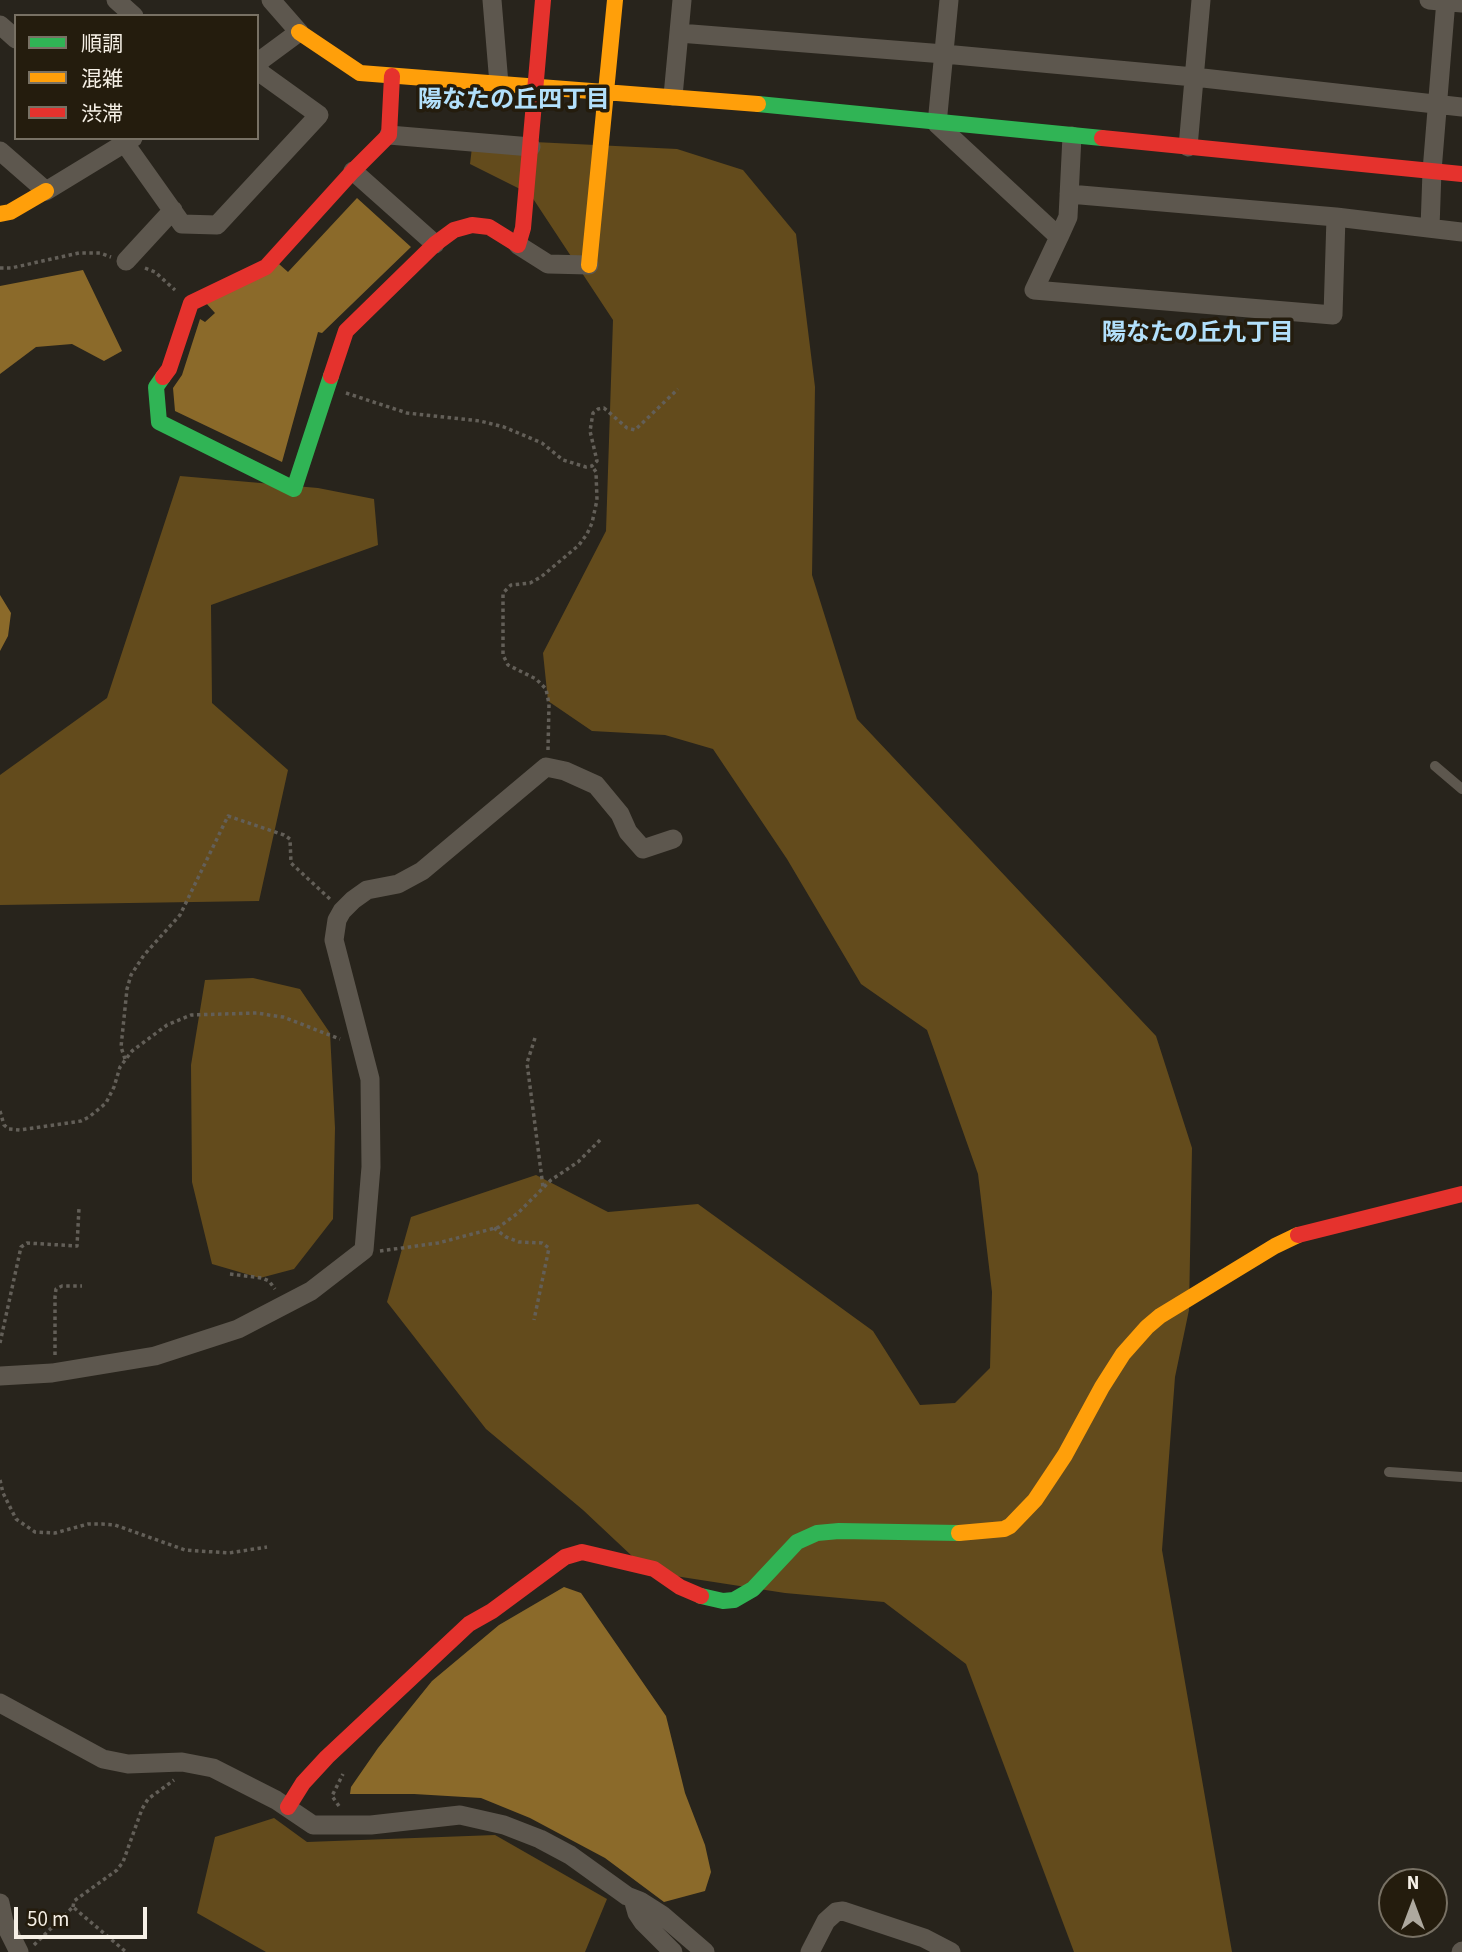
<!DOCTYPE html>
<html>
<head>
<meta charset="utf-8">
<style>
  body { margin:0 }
  #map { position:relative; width:1462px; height:1952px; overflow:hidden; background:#28241c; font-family:"Source Sans 3","Noto Sans JP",sans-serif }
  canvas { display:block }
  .legend { position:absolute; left:14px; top:14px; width:245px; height:126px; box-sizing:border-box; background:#241c0d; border:2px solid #787164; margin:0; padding:9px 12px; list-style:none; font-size:21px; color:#f6f0e6 }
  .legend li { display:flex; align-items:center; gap:14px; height:35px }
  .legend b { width:35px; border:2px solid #787164 }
  .north { position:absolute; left:1378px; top:1868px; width:70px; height:70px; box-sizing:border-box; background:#241c0d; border:2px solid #787164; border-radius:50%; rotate:0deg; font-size:19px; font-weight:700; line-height:28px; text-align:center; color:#f6f0e6 }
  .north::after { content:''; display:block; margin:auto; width:24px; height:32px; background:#aea99f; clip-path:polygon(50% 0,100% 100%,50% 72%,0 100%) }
  .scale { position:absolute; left:14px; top:1907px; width:133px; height:32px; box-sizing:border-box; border:4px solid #f6f0e6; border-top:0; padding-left:9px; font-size:21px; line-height:24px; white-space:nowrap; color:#f6f0e6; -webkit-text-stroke:5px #241c0d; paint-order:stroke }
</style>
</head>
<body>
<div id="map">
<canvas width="1462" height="1952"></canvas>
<ul class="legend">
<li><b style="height:9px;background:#30b455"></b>順調</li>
<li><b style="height:9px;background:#ff9f0a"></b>混雑</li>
<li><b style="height:9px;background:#e5322d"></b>渋滞</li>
</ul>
<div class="north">N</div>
<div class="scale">50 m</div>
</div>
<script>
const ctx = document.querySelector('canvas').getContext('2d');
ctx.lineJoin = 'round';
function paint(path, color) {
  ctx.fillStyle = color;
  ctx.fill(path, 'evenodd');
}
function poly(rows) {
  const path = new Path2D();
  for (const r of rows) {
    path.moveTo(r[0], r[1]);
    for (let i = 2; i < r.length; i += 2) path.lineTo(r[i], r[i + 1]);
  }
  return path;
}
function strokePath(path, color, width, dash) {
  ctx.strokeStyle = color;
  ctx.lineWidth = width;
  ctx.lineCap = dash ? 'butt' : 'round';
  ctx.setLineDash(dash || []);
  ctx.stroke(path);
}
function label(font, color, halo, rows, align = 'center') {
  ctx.font = font + ' "Source Sans 3","Noto Sans JP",sans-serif';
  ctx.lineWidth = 7;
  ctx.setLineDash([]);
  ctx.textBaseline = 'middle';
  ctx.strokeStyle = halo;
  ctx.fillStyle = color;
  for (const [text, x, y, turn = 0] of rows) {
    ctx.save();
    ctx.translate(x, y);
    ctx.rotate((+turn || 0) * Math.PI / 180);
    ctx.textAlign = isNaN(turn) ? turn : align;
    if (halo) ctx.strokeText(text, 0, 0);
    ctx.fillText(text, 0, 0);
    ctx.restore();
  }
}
const forest = poly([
  [473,139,677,149,743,170,796,234,815,387,812,575,857,719,1156,1036,1192,1148,1189,1310,1175,1377,1162,1550,1232,1952,1074,1952,966,1664,884,1602,785,1593,649,1572,583,1510,486,1429,387,1302,411,1217,536,1175,608,1212,698,1204,873,1331,920,1405,955,1403,990,1368,992,1292,978,1174,927,1030,861,984,787,859,713,749,665,735,592,731,548,701,543,653,606,531,613,320,530,194,470,164],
  [180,476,318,488,374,499,378,545,211,605,212,703,288,770,259,901,0,905,0,775,107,698],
  [253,978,300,989,330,1033,335,1128,333,1219,294,1269,260,1278,212,1264,192,1182,191,1065,205,980],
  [274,1818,307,1842,495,1835,607,1899,585,1952,266,1952,197,1913,215,1837]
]);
const water = poly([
  [357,198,411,247,322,333,318,332,282,462,175,411,173,388,182,375,200,319,205,322,215,313,206,303,279,264,288,272],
  [83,270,122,351,104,361,72,344,36,347,0,374,0,286],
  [0,595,11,613,8,636,0,651],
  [564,1587,581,1593,666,1716,685,1793,705,1845,711,1872,705,1891,664,1902,605,1858,530,1818,481,1798,414,1794,350,1794,351,1787,378,1748,432,1681,499,1625]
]);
const path = poly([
  [0,268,11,268,79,253,100,253,111,257],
  [145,268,155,272,175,290],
  [346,393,407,413,480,421,504,427,542,443,563,460,586,467,592,466,597,461,590,431,593,413,598,409,604,408,627,428,635,430,678,389],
  [548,750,549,704,546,689,536,679,508,665,503,655,503,593,511,585,530,583,541,577,579,545,587,534,592,523,597,500,596,472,592,466],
  [535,1038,527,1063,543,1187],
  [125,1059,121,1047,127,989,131,975,144,955,180,915,228,816,284,835,290,839,291,863,331,900],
  [0,1111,4,1125,9,1129,20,1130,81,1121,89,1117,106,1103,114,1087,120,1067,132,1051,167,1025,191,1015,257,1013,269,1015,283,1017,340,1039],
  [494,1228,506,1237,519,1242,542,1243,549,1248,534,1320],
  [380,1251,438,1243,499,1227,518,1213,551,1180,578,1162,601,1139],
  [230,1274,262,1278,269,1281,275,1289],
  [0,1343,21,1247,27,1243,77,1246,79,1208],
  [55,1355,55,1297,56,1289,62,1286,82,1286],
  [0,1480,3,1493,16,1519,35,1532,55,1533,88,1524,102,1524,115,1525,185,1550,229,1553,267,1547],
  [339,1806,332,1796,343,1774],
  [73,1907,74,1901,117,1870,123,1862,142,1809,148,1799,174,1780],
  [34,1945,73,1907,126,1952]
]);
const lane = poly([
  [1435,766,1462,789],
  [1389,1472,1462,1477]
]);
const street = poly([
  [116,0,134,16],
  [492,0,499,84],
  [949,0,937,124,1059,237,1034,290,1333,315,1336,217,1462,232],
  [1429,0,1462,3],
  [0,25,16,39],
  [679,33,944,54,1194,77,1462,107],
  [257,63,299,32,271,0],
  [673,96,682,0],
  [389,135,531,147],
  [121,138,182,224,217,225,319,115,262,74,257,66],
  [1188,147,1201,0],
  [0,151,46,191,133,138],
  [353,171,435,244],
  [1069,194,1336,217],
  [1430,228,1432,171,1446,0],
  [1059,237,1068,217,1072,136],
  [518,245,548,264,589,265],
  [126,261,173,210],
  [0,1376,52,1373,155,1356,238,1329,311,1291,364,1250,371,1167,370,1079,334,940,337,920,342,911,353,900,367,890,398,884,422,871,546,767,565,771,596,785,620,814,628,832,643,849,673,839],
  [0,1703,103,1759,128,1764,182,1762,213,1768,276,1800,313,1825,371,1825,460,1815,504,1825,540,1839,570,1855,627,1896,640,1901,662,1915,705,1952],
  [633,1899,637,1913,643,1922,673,1952],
  [0,1903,4,1922,19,1952],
  [810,1952,826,1921,836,1912,843,1911,924,1938,951,1952],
  [1461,1952,1462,1951]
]);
const fast = poly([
  [758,104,1102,138],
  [163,377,156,387,159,422,294,489,331,376],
  [701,1596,723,1601,734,1600,753,1589,797,1542,817,1533,839,1531,959,1533]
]);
const slow = poly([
  [299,32,360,73,758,104],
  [0,214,10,212,46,191],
  [589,265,615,0],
  [959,1533,1004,1529,1010,1526,1035,1500,1065,1455,1102,1387,1123,1354,1147,1327,1160,1316,1275,1246,1298,1235]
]);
const jam = poly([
  [1102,138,1462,174],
  [331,376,346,331,435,244,454,230,472,225,489,227,518,245,523,228,543,0],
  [163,377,169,369,191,303,266,267,353,171,389,135,392,76],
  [1298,1235,1462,1194],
  [288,1807,303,1783,327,1757,469,1624,492,1611,565,1557,582,1552,654,1569,680,1587,701,1596]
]);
const neighbourhoodNames = [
  ["陽なたの丘四丁目",514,102],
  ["陽なたの丘九丁目",1198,335]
];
paint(forest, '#634b1c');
paint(water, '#8b6a2a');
strokePath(path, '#635f58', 3.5, [3.5, 3.5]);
strokePath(lane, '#5d574e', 10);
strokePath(street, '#5d574e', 19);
strokePath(fast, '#30b455', 16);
strokePath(slow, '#ff9f0a', 16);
strokePath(jam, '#e5322d', 16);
label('bold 24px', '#b2e0fb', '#241c0d', neighbourhoodNames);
</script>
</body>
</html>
